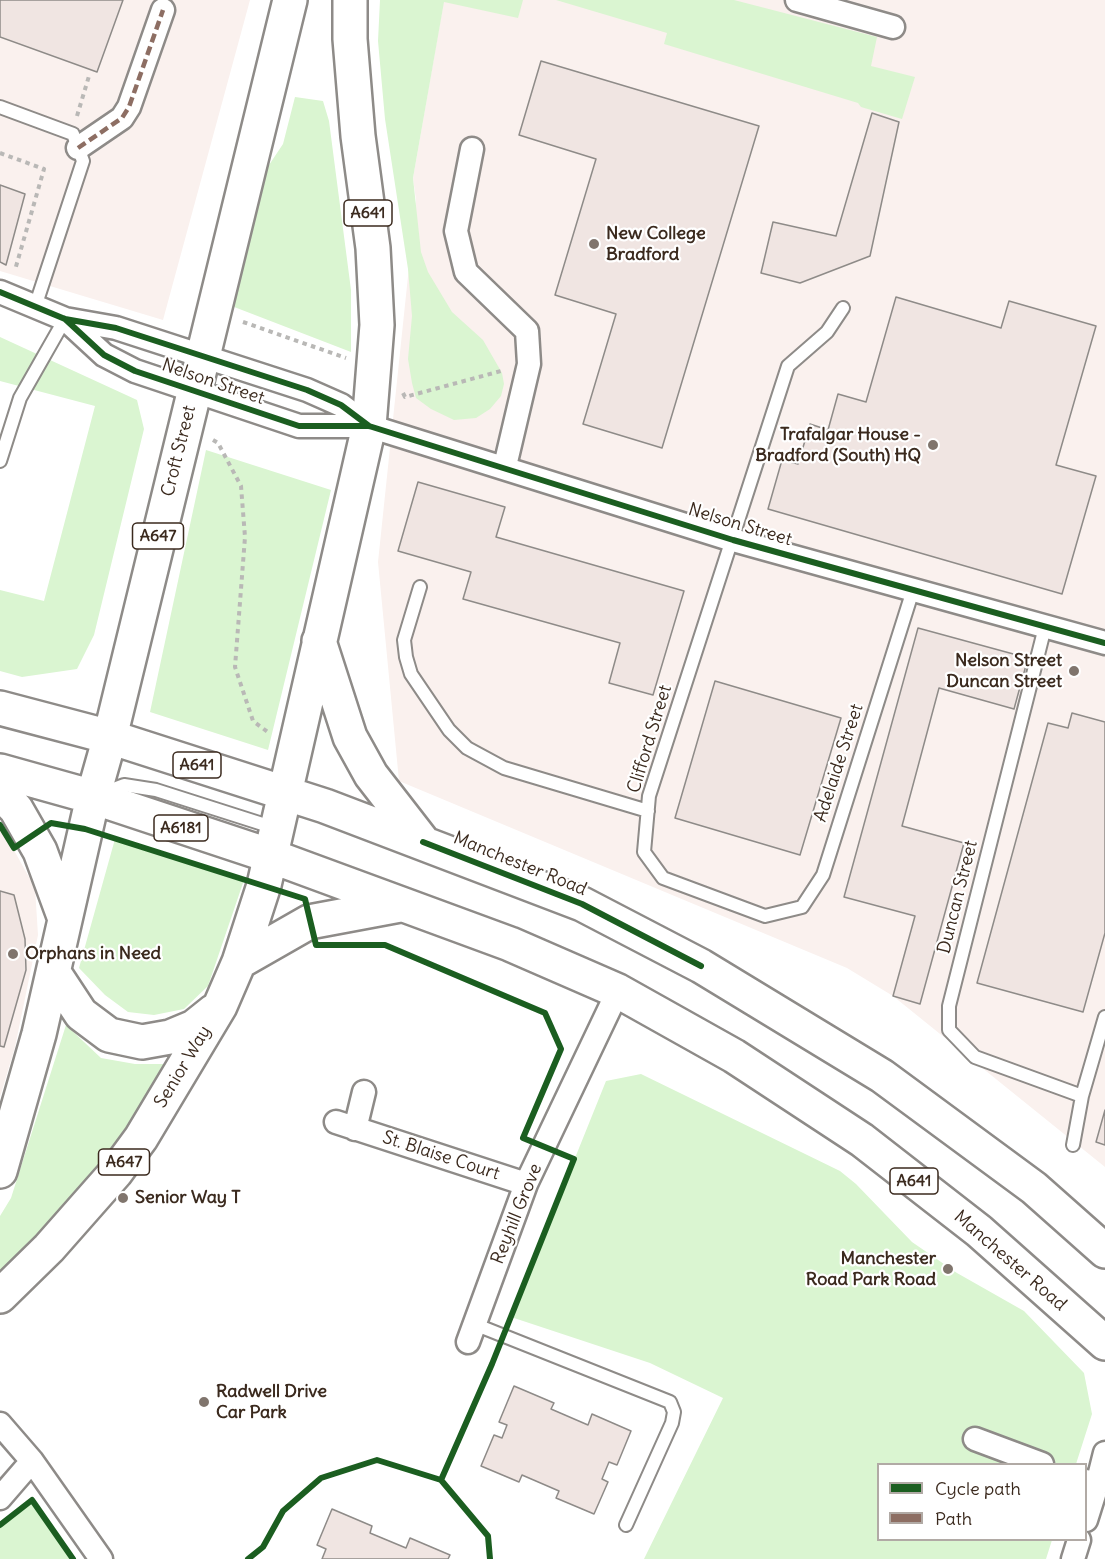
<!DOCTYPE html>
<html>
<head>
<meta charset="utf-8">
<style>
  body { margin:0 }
  #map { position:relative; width:1105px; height:1559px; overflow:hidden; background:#fff; font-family:Delius,sans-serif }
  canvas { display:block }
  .legend { position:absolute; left:877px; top:1463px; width:210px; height:78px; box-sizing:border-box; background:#fff; border:2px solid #b1aaa5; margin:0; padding:8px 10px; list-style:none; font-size:18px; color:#3b2a1e }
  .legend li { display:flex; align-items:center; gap:12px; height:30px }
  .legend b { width:30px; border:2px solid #b1aaa5 }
</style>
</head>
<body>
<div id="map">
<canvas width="1105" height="1559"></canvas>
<ul class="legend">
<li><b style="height:8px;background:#1b5e20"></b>Cycle path</li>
<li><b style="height:8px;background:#8d6e63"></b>Path</li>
</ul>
</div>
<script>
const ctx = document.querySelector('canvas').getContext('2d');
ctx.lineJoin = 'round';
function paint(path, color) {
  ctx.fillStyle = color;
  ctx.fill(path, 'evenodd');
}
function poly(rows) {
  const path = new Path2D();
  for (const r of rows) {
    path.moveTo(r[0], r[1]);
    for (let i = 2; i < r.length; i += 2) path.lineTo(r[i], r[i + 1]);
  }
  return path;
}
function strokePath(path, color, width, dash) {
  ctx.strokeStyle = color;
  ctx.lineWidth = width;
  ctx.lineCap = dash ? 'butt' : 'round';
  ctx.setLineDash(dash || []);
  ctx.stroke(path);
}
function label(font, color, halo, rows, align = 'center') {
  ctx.font = font + ' Delius,sans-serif';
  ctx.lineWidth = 4.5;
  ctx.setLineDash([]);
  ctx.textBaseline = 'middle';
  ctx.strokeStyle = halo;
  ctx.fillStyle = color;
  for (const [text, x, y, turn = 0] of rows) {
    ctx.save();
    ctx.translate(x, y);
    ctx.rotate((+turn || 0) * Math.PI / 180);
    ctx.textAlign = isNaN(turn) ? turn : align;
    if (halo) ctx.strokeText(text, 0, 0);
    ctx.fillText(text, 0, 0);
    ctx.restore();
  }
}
const built = poly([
  [0,0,250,0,163,320,0,271],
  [444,0,1105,0,1105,1167,893,996,847,968,399,781,378,562,416,200,413,178],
  [0,825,35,888,38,935,15,1047,0,1097]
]);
const green = poly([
  [380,0,523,0,518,18,444,2,413,178,421,252,428,272,452,312,483,340,502,373,504,384,501,396,490,409,476,418,454,420,431,409,416,398,412,383,408,359,412,316,408,269,385,119,378,41],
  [556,0,734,0,877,37,871,66,915,77,902,119,861,107,858,103,664,44,667,33],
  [295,97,323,101,329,121,351,290,351,352,229,305,259,180,283,144],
  [0,337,137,400,144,429,94,635,77,669,22,677,0,671,0,590,44,601,95,406,0,381],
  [206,450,331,490,268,750,150,712],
  [115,839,244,880,208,986,184,1009,154,1015,128,1012,105,995,79,968],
  [66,1025,101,1058,135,1064,168,1064,139,1115,76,1195,0,1273,0,1216,11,1198],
  [641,1074,840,1171,856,1184,912,1242,957,1273,1024,1311,1084,1373,1092,1414,1076,1464,878,1464,878,1540,1052,1540,1046,1559,644,1559,723,1398,650,1363,511,1317,606,1081],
  [32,1500,73,1559,0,1559,0,1525]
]);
const building = poly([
  [0,0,123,0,97,72,0,37,0,0],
  [541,61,759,126,662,448,583,424,616,314,555,295,596,159,519,135,541,61],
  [872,113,899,122,870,256,800,283,761,273,773,222,836,236,872,113],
  [0,185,25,194,6,265,0,262,0,185],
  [896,297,1001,328,1009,301,1096,326,1056,465,1096,476,1062,594,768,509,782,460,798,464,810,424,828,430,838,394,866,402,896,297],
  [418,482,505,507,496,537,684,591,653,695,609,683,620,643,463,599,471,572,398,551,418,482],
  [918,628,1028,658,1014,709,939,688,902,826,964,843,920,1004,893,996,915,916,844,897,918,628],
  [715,681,841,718,800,855,675,818,715,681],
  [1072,713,1105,722,1105,933,1083,1012,977,983,1048,723,1068,728,1072,713],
  [0,891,14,895,25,939,26,970,4,1047,0,1046,0,891],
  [1105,1110,1105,1145,1096,1142,1105,1110],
  [514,1386,554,1403,551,1409,588,1425,592,1414,631,1431,617,1465,609,1462,602,1479,608,1482,594,1514,556,1498,559,1491,522,1475,519,1482,481,1466,494,1435,502,1438,507,1425,499,1422,514,1386],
  [332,1509,372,1526,370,1533,406,1548,410,1538,450,1555,448,1559,322,1559,326,1549,317,1545,332,1509]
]);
const path = poly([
  [77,116,89,76],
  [0,153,44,169,15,270],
  [243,322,346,358],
  [403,393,405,397,501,371],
  [213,440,218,443,241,486,245,537,235,667,253,721,269,733]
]);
const lane = poly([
  [0,107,73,134,83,161,35,307],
  [843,308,827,332,788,366,649,796,644,852,663,878,765,916,802,907,823,875,913,590],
  [0,461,20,398,65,319],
  [420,587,404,640,406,657,411,674,449,730,467,748,504,768,648,811],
  [1045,627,949,1006,949,1030,975,1057,1082,1096],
  [103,793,124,785,156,790,275,828],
  [1073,1145,1082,1096,1105,1017],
  [474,1324,670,1402,674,1412,672,1423,626,1525]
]);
const street = poly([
  [797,0,893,27],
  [78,148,122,118,129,107,163,10],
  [472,149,456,231,466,272,527,331,529,364,505,466],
  [0,292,65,319,116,328,307,390,341,405,369,426],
  [65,319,104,355,135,371,299,426,369,426,733,540,1105,643],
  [336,1122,526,1184],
  [355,1129,364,1092],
  [468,1342,526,1184,618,991],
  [0,1424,32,1461,101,1559],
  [975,1439,1042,1464],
  [1105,1453,1097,1485,1105,1479],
  [1086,1481,1097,1485,1086,1520],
  [0,1498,32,1461],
  [1073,1559,1079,1540]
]);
const primary = poly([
  [319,641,350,737,371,775,423,842],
  [0,708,110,737,325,806,582,904,701,966,882,1076,1034,1188,1105,1251],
  [0,771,93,797,271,856,510,944,618,991,734,1056,862,1140,979,1231,1105,1343],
  [0,793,16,809,40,851,65,919],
  [239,962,309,922,400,905],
  [54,973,81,1014,109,1035,142,1042,170,1037,194,1027,214,1011],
  [0,1171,39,1034,93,797,110,737,290,0],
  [0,1296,49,1248,116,1172,141,1138,220,1006,239,962,264,885,369,426,377,325,373,248,358,136,350,39,350,0]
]);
const quiet = poly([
  [78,148,122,118,129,107,163,10]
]);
const cycleway = poly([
  [0,292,65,319,116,328,307,390,341,405,369,426],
  [65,319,104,355,135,371,299,426,369,426,733,540,1105,643],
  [0,825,14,848,51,823,85,829,305,899,316,945,385,945,545,1013,561,1049,523,1138,574,1159,492,1364,441,1480],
  [423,842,582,904,701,966],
  [0,1525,32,1500,73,1559],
  [248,1559,263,1547,283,1511,321,1478,377,1460,441,1480,488,1536,490,1559]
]);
const markers = [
  [594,244,6,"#80756d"],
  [933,445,6,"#80756d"],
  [1074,671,6,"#80756d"],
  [13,954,6,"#80756d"],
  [123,1198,6,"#80756d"],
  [948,1269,6,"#80756d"],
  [204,1402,6,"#80756d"]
];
const shields = [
  [368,213,48],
  [158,536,51],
  [197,765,48],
  [181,828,54],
  [124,1162,51],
  [914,1181,48]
];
const shieldNames = [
  ["A641",368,213],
  ["A647",158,536],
  ["A641",197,765],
  ["A6181",181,828],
  ["A647",124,1162],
  ["A641",914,1181]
];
const poiNames = [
  ["New College",606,234],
  ["Bradford",606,255],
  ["Trafalgar House -",921,435,"right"],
  ["Bradford (South) HQ",921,456,"right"],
  ["Nelson Street",1062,661,"right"],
  ["Duncan Street",1062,682,"right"],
  ["Orphans in Need",25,954],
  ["Senior Way T",135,1198],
  ["Manchester",936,1259,"right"],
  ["Road Park Road",936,1280,"right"],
  ["Radwell Drive",216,1392],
  ["Car Park",216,1413]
];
const streetNames = [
  ["Nelson Street",213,382,19],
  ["Croft Street",179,451,-76],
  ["Nelson Street",740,525,17],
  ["Clifford Street",650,739,-73],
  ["Adelaide Street",839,763,-72],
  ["Manchester Road",520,864,22],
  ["Duncan Street",958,897,-76],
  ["Senior Way",183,1067,-59],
  ["St. Blaise Court",441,1156,18],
  ["Reyhill Grove",517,1214,-68],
  ["Manchester Road",1010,1261,41]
];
paint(built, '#faf1ee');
paint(green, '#daf5d1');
paint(building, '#f0e5e2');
strokePath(building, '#8e8b88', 1.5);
strokePath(lane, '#8e8b88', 16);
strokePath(street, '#8e8b88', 27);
strokePath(primary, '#8e8b88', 38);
strokePath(path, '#b9b8b6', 4, [4.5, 4.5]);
strokePath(lane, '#fff', 12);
strokePath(street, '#fff', 22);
strokePath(primary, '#fff', 33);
strokePath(quiet, '#8d6e63', 4.5, [9, 4.5]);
strokePath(cycleway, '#1b5e20', 6);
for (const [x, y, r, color] of markers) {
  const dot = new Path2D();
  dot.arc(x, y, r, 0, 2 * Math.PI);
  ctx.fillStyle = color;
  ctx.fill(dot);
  strokePath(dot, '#fff', 2);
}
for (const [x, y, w] of shields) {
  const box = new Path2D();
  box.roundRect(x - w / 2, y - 13, w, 26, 4.5);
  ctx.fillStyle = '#fff';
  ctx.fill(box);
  strokePath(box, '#3b2a1e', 1.5);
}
label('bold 16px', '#3b2a1e', null, shieldNames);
label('bold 18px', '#3b2a1e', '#fff', poiNames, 'left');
label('18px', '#3b2a1e', '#fff', streetNames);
</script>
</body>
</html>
